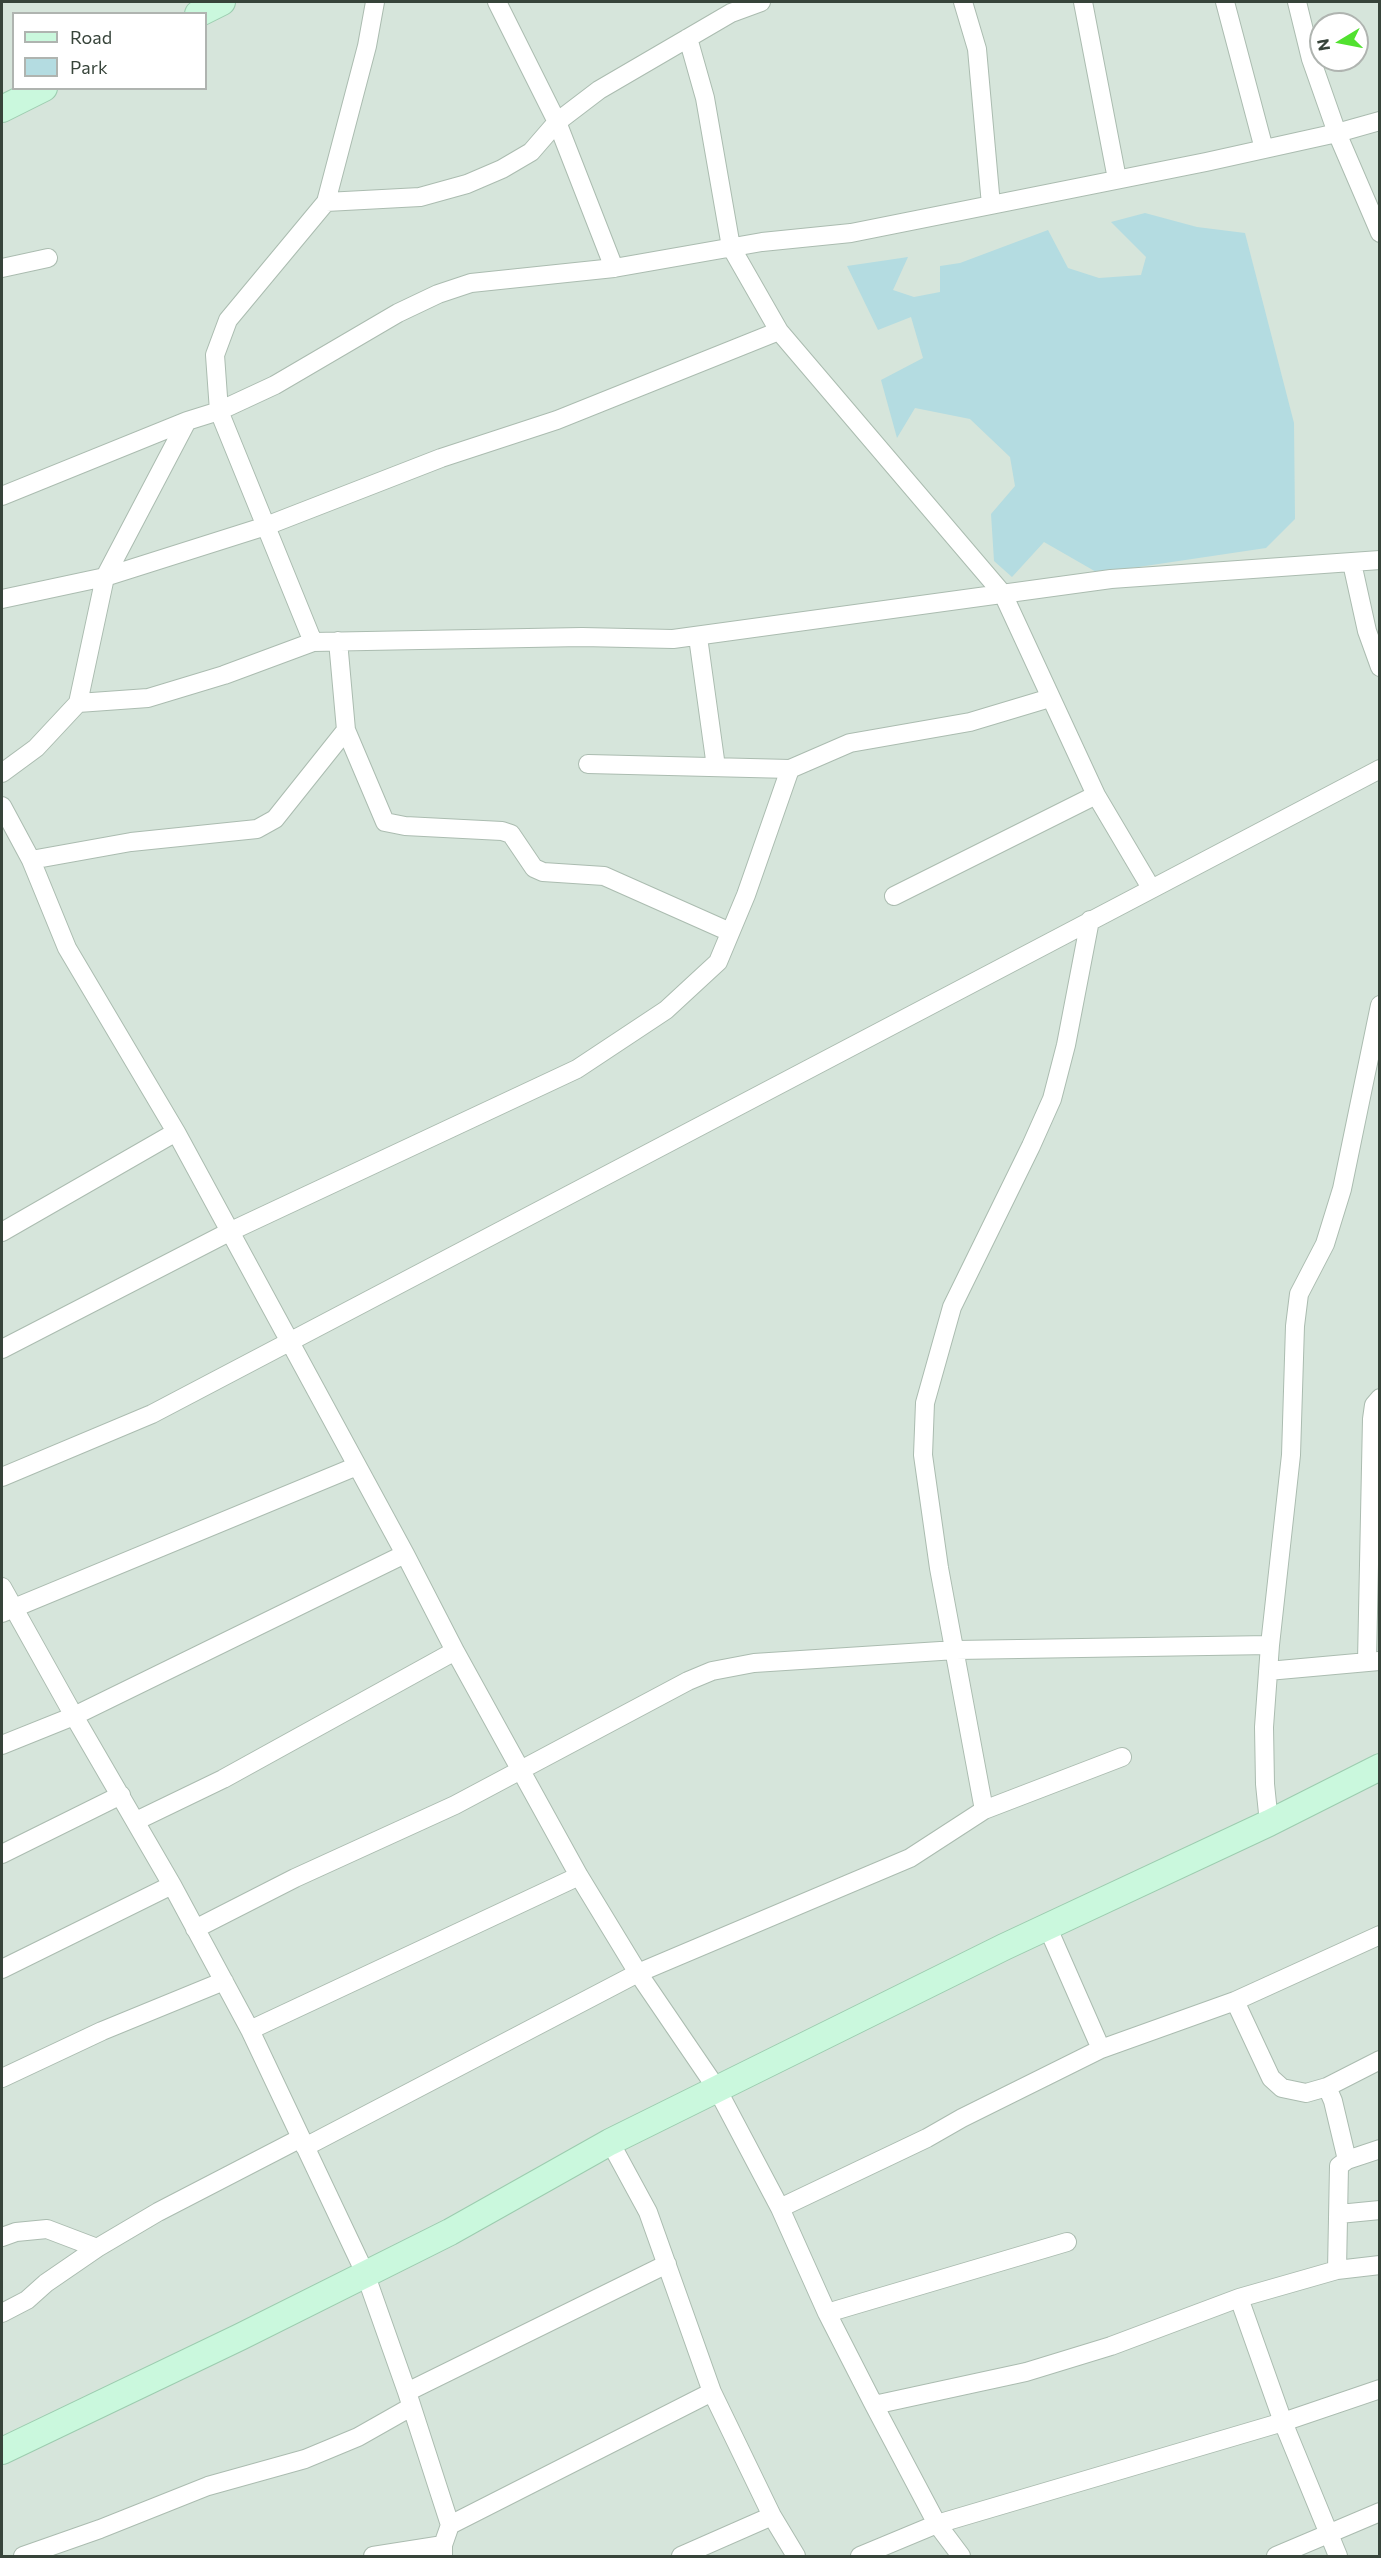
<!DOCTYPE html>
<html>
<head>
<meta charset="utf-8">
<style>
  body { margin:0 }
  #map { position:relative; width:1381px; height:2558px; overflow:hidden; background:#e7f1eb; font-family:Commissioner,sans-serif }
  canvas { display:block }
  .frame { position:absolute; inset:0; border:3px solid #37443a; pointer-events:none }
  .legend { position:absolute; left:12px; top:12px; width:195px; height:78px; box-sizing:border-box; background:#fff; border:2px solid #afb4b0; margin:0; padding:8px 10px; list-style:none; font-size:18px; color:#37443a }
  .legend li { display:flex; align-items:center; gap:12px; height:30px }
  .legend b { width:30px; border:2px solid #afb4b0 }
  .north { position:absolute; left:1309px; top:12px; width:60px; height:60px; box-sizing:border-box; background:#fff; border:2px solid #afb4b0; border-radius:50%; rotate:260deg; font-size:16px; font-weight:700; line-height:24px; text-align:center; color:#37443a }
  .north::after { content:''; display:block; margin:auto; width:21px; height:27px; background:#51e12f; clip-path:polygon(50% 0,100% 100%,50% 72%,0 100%) }
</style>
</head>
<body>
<div id="map">
<canvas width="1381" height="2558"></canvas>
<div class="frame"></div>
<ul class="legend">
<li><b style="height:8px;background:#caf8dd"></b>Road</li>
<li><b style="height:16px;background:#b4dce1"></b>Park</li>
</ul>
<div class="north">N</div>
</div>
<script>
const ctx = document.querySelector('canvas').getContext('2d');
ctx.lineJoin = 'round';
function paint(path, color) {
  ctx.fillStyle = color;
  ctx.fill(path, 'evenodd');
}
function poly(rows) {
  const path = new Path2D();
  for (const r of rows) {
    path.moveTo(r[0], r[1]);
    for (let i = 2; i < r.length; i += 2) path.lineTo(r[i], r[i + 1]);
  }
  return path;
}
function strokePath(path, color, width, dash) {
  ctx.strokeStyle = color;
  ctx.lineWidth = width;
  ctx.lineCap = dash ? 'butt' : 'round';
  ctx.setLineDash(dash || []);
  ctx.stroke(path);
}
const residential = poly([
  [2,2,1379,2,1379,2556,2,2556],
  [14,14,206,14,206,88,14,88],
  [1321,24,1357,24,1357,60,1321,60]
]);
const green = poly([
  [1145,213,1197,227,1245,233,1294,423,1295,519,1266,548,1098,573,1044,542,1012,577,994,561,991,514,1015,486,1010,457,970,419,915,408,897,438,881,380,923,358,911,317,878,330,847,266,908,257,893,290,914,297,940,292,940,266,960,263,1048,230,1068,268,1099,278,1141,275,1146,257,1111,222]
]);
const street = poly([
  [497,2,557,122,614,268],
  [963,2,977,49,991,205],
  [1083,2,1117,179],
  [1225,2,1264,149],
  [1297,2,1311,59,1337,133,1380,121],
  [688,38,705,98,731,247,779,331,1003,594,1096,795,1151,888],
  [326,202,420,197,467,184,502,169,531,152,557,122,599,90,731,13,761,2],
  [2,268,48,258],
  [2,496,187,421,219,411,275,385,398,313,438,294,471,283,614,268,762,242,851,233,1206,162,1337,133,1380,233],
  [1352,563,1367,631,1380,667],
  [2,599,105,577,266,526,441,458,557,420,779,331],
  [698,637,716,767],
  [313,642,219,411,215,355,228,320,326,202,367,46,375,2],
  [78,703,148,698,224,675,313,642,582,637,673,639,1111,579,1380,560],
  [346,730,385,822,405,826,502,831,511,834,534,868,543,872,604,876,730,932],
  [588,764,790,769,850,743,970,722,1050,698],
  [2,773,36,748,78,703,105,577,187,421],
  [2,806,31,860,67,948,176,1132,405,1554,455,1651,579,1876,638,1973,717,2089,780,2208,827,2313,874,2405,937,2524,961,2556],
  [31,860,131,842,257,829,275,819,346,730,338,641],
  [894,896,1096,795],
  [2,1232,176,1132],
  [2,1349,229,1232,577,1069,666,1010,718,962,746,895,790,769],
  [2,1477,152,1414,1380,769],
  [2,1587,74,1716,405,1554],
  [2,1613,357,1466],
  [1367,1661,1372,1419,1374,1405,1380,1398],
  [1268,1671,1379,1661],
  [2,1745,74,1716,172,1885,250,2030,365,2273,407,2392,450,2525,443,2545,443,2556],
  [984,1810,939,1568,923,1455,925,1403,952,1307,1031,1146,1052,1099,1066,1045,1090,920],
  [136,1821,223,1779,455,1651],
  [1269,1823,1265,1784,1264,1727,1270,1645,1291,1455,1295,1326,1299,1294,1325,1244,1342,1189,1380,1005],
  [2,1854,121,1795],
  [195,1929,295,1878,455,1805,688,1681,712,1671,754,1663,956,1650,1270,1645],
  [2,1969,172,1885],
  [1235,2001,1271,2078,1282,2088,1306,2093,1327,2087,1380,2060],
  [250,2030,579,1876],
  [1101,2049,1235,2001,1380,1935],
  [2,2078,102,2031,224,1981],
  [1327,2087,1333,2101,1347,2160],
  [610,2142,648,2212,712,2392,772,2516,796,2556],
  [305,2147,638,1973,910,1858,984,1810,1122,1757],
  [780,2208,927,2138,962,2118,1101,2049,1047,1926],
  [1339,2214,1380,2210],
  [2,2237,16,2232,47,2229,97,2248],
  [1337,2270,1339,2166,1347,2160,1380,2149],
  [1239,2298,1337,2270,1380,2265],
  [2,2313,27,2300,46,2283,97,2248,158,2212,301,2138],
  [827,2313,1067,2242],
  [407,2392,667,2264],
  [874,2405,1026,2372,1111,2346,1239,2298,1283,2422,1338,2556],
  [450,2525,712,2392],
  [23,2556,100,2529,208,2486,305,2459,358,2437,411,2407],
  [373,2556,443,2545],
  [681,2556,772,2516],
  [860,2556,937,2524,1283,2422,1380,2389],
  [1276,2556,1380,2512]
]);
const secondary = poly([
  [198,14,222,2],
  [2,109,44,88],
  [2,2451,240,2337,450,2232,610,2142,1004,1947,1269,1823,1380,1767]
]);
paint(residential, '#d6e5db');
paint(green, '#b4dce1');
strokePath(street, '#abbcb0', 20);
strokePath(secondary, '#9cccaf', 28);
strokePath(street, '#fff', 18);
strokePath(secondary, '#caf8dd', 26);
</script>
</body>
</html>
